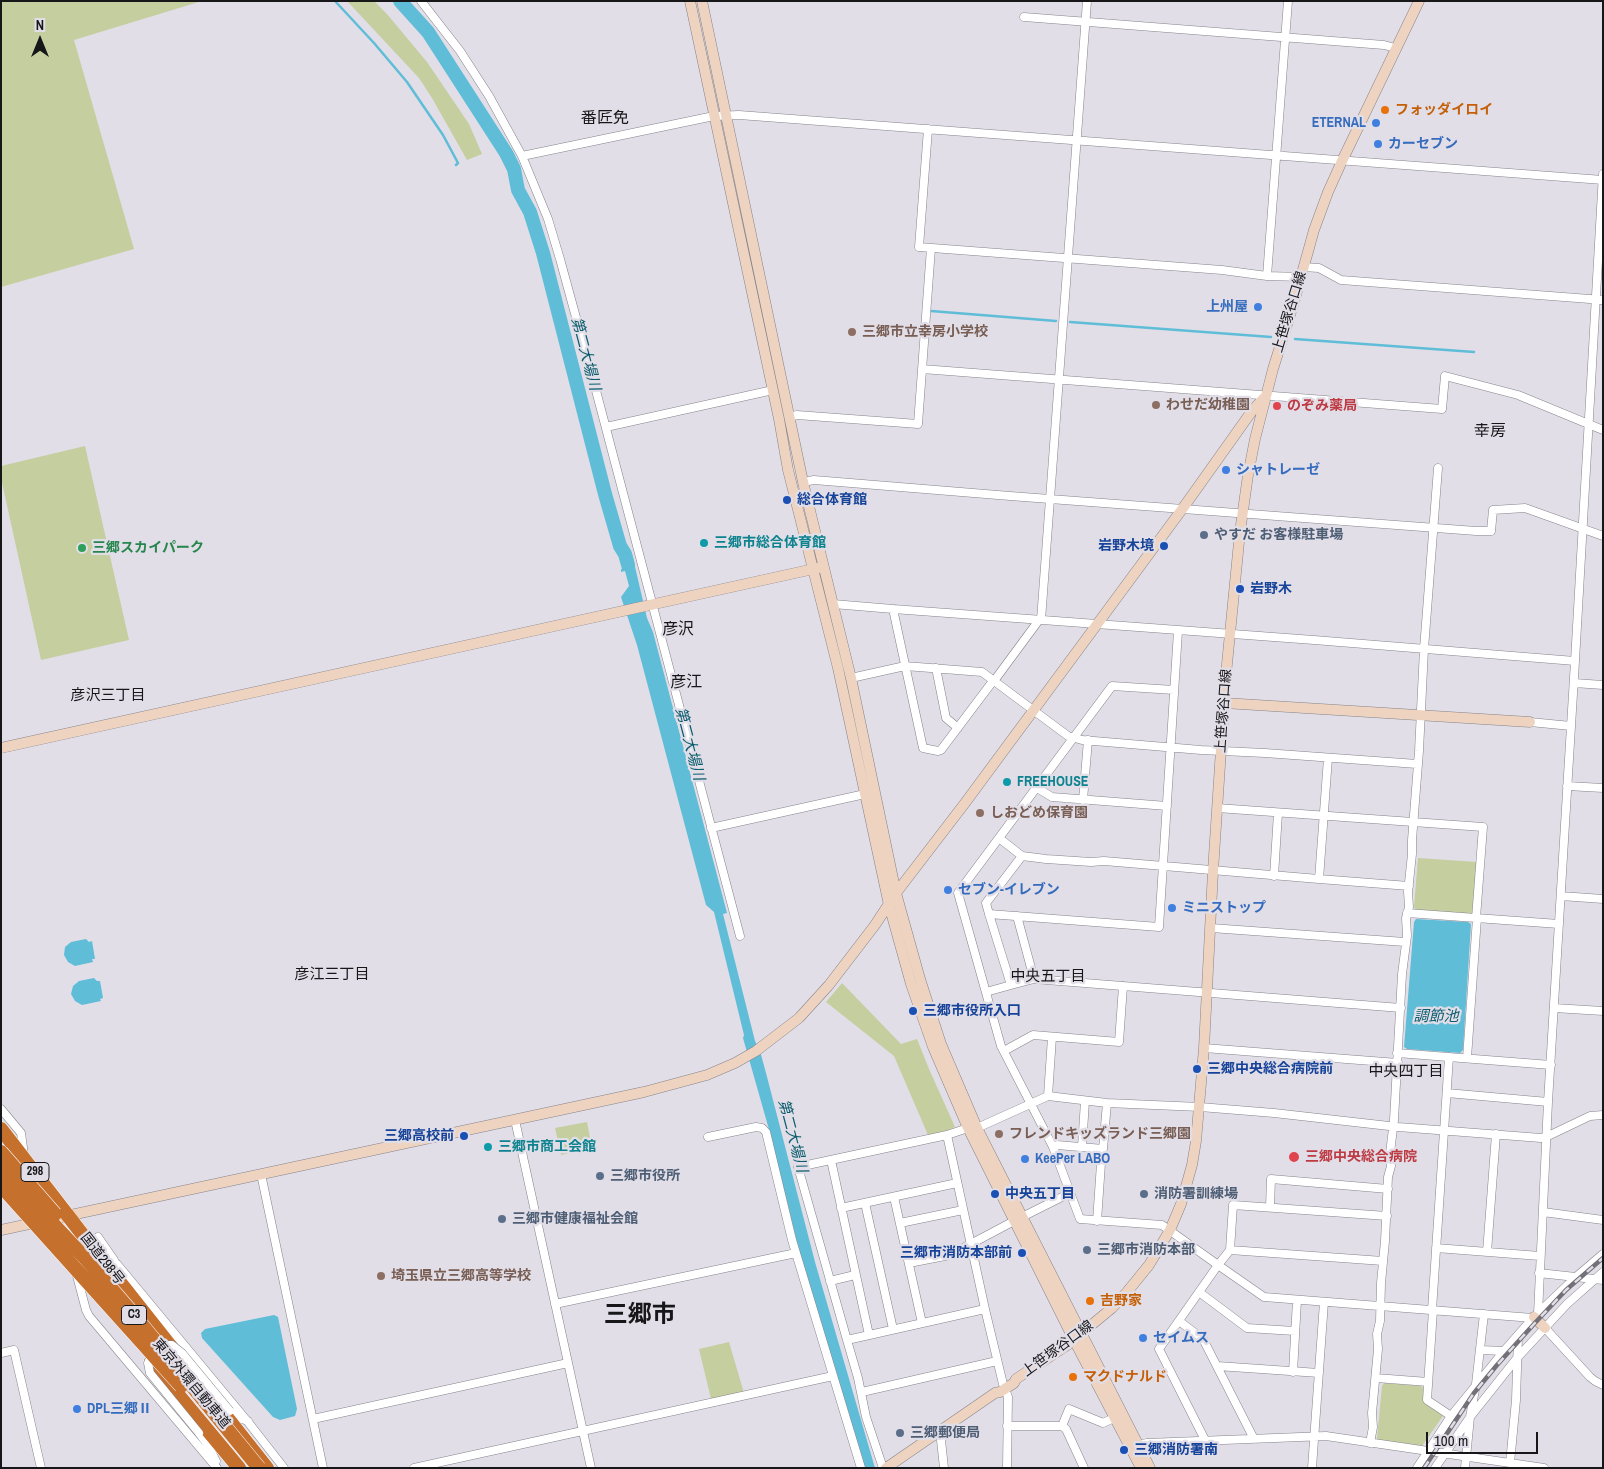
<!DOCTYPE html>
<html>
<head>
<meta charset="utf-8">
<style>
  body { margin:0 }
  #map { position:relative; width:1604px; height:1469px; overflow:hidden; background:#e1dee7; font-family:"Archivo Narrow",sans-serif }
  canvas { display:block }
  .frame { position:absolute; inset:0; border:2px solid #171619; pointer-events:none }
  .north { position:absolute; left:15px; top:15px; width:50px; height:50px; -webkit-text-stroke:4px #e1dee7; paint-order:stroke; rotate:0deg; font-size:14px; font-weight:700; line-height:20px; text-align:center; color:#171619 }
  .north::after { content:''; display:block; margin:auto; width:18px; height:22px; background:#171619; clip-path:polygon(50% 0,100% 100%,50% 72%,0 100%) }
  .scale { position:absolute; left:1426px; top:1432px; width:112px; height:22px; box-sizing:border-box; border:2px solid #171619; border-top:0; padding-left:6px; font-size:15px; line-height:18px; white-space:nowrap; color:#171619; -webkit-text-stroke:4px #e1dee7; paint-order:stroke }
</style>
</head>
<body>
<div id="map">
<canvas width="1604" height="1469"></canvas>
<div class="frame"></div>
<div class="north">N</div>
<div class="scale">100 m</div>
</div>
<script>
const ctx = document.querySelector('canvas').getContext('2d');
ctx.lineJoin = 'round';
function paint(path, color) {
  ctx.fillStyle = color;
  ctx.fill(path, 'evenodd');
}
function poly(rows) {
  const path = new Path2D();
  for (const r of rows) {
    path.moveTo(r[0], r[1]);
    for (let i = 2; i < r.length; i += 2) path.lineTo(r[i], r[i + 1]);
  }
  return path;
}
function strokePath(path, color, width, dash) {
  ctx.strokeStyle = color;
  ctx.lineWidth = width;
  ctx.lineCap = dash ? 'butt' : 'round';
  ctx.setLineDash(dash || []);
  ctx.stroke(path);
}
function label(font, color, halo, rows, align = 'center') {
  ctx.font = font + ' "Archivo Narrow","Noto Sans JP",sans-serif';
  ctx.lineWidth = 4.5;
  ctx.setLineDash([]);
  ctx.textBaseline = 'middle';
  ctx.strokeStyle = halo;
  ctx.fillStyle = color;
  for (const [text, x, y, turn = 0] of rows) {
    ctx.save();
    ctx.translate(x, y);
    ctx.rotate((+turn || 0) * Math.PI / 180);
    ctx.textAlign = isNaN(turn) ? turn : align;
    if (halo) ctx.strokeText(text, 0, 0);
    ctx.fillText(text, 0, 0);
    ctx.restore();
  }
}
const green = poly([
  [1,1,202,1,74,40,134,249,1,287],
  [347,1,374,1,387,14,427,62,469,124,482,154,467,160,432,98,419,78],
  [85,446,129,640,41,660,1,478,1,466],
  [1418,858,1477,862,1474,912,1471,914,1416,910,1414,907],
  [842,983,901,1044,917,1039,929,1069,955,1127,946,1131,928,1135,894,1056,826,1002],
  [587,1122,592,1148,561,1155,555,1128],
  [729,1342,744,1393,711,1399,699,1349],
  [1384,1383,1421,1386,1423,1388,1423,1401,1443,1416,1422,1446,1378,1440,1377,1438,1382,1386]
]);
const water = poly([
  [624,546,632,554,647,618,653,632,727,913,723,914,755,1041,760,1051,766,1073,815,1262,875,1468,865,1468,810,1287,806,1279,770,1133,743,1038,744,1035,714,912,706,905,637,645,621,597,629,586,625,571,621,572,621,569,624,568,619,549],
  [1416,919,1468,922,1471,924,1463,1050,1460,1053,1407,1049,1404,1047,1414,922],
  [86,939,89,942,92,941,95,959,92,959,93,962,75,966,68,962,64,955,65,947,71,942],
  [94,978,97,981,100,981,103,998,100,999,101,1001,82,1005,75,1001,71,994,73,986,79,981],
  [274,1315,278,1317,297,1409,295,1416,280,1420,273,1417,202,1338,201,1333,205,1329]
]);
const stream = poly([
  [335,1,374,43,407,82,443,135,458,163,456,165],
  [931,311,1056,321],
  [1070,322,1271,337],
  [1295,339,1474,352]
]);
const river = poly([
  [400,1,428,32,506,153,514,169,518,190,530,212,543,253,605,494,620,546,625,554,628,565]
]);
const street = poly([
  [421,1,460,51,489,96,522,156,548,219,560,259,594,383,740,936],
  [1024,17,1384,45,1395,48],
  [928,129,919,247,1222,270,1267,276,1301,277],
  [522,156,714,116,739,115,1603,180],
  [1303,267,1319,268,1341,280,1603,300],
  [1267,276,1288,1],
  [922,369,1442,409,1445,376,1518,395,1603,430],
  [789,417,797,415,918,424,931,248],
  [606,427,773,390],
  [803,482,814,480,1010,496,1476,531,1491,531,1493,510,1525,508,1603,536],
  [833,604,893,609,1314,640,1575,661],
  [893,609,923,748,938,751,941,750,993,681],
  [1041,620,1087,1],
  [936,668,946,718,958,728],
  [851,678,905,666,982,672,1068,736,1082,740,1201,750,1265,753,1417,764],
  [994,681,1039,620],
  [1574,683,1603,685],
  [1174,690,1112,686,958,893,1001,1046,1053,1147,1080,1219,1162,1225,1218,1265,1230,1250,1233,1205,1387,1216],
  [1530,722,1571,726],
  [1328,758,1319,879,1104,861,1091,862,1046,859,1022,856,986,903,989,914,1011,985,1034,979,1401,1008],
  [1567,786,1603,788],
  [1037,788,1052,797,1167,806],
  [1083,800,1088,740],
  [1217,808,1483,827,1476,918],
  [711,828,865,794],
  [999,838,1022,856],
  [1274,876,1278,813],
  [1319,879,1409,886],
  [1561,896,1603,899],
  [1407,913,1559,924],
  [989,914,1159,927,1178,631],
  [1017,916,1034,979],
  [1211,928,1405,942],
  [986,992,1011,985],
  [1554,1008,1603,1011],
  [1204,1048,1398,1063],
  [1004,1051,1033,1035,1119,1042,1123,986],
  [1397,1053,1551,1065],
  [1467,1058,1477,918],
  [1447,1093,1548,1102],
  [1048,1096,1052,1037],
  [1,1109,21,1133,24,1155],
  [515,1120,591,1468],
  [947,1135,985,1309,1003,1384],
  [708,1137,756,1127,762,1128,766,1132,792,1240,861,1468],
  [1053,1147,1057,1145,1103,1149,1107,1103],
  [1082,1147,1085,1101],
  [831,1160,869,1335],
  [261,1174,323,1468],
  [894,1197,922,1323],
  [865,1203,893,1329],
  [1270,1207,1271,1179,1388,1189],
  [841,1208,957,1183],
  [1543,1212,1603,1220],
  [1022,1217,1070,1193],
  [1097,1221,1102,1149],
  [900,1223,963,1210],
  [98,1237,114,1260],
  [1436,1248,1540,1256],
  [1230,1250,1383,1261],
  [1487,1252,1496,1134],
  [104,1257,117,1264,248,1422,284,1468],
  [909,1263,950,1255,1014,1221],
  [1539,1273,1603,1280],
  [77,1276,86,1310,89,1316,217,1468],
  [830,1281,855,1275],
  [1199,1292,1247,1328,1295,1331],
  [555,1304,796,1253],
  [1432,1310,1449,1057],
  [1433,1310,1427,1400,1451,1416],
  [1538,1314,1548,1102,1575,661,1603,174],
  [1179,1321,1203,1339,1254,1439],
  [1545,1328,1590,1377,1595,1381,1603,1385],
  [847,1340,798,1167,947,1135,968,1128,977,1128,1048,1096,1107,1103,1200,1107,1274,1113,1398,1127,1541,1138,1546,1137,1590,1116,1603,1115],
  [1480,1350,1504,1351],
  [1,1353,14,1350,41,1468],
  [1217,1366,1319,1373],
  [1293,1372,1297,1300],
  [1376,1378,1428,1382],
  [1005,1389,1008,1397,1007,1468],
  [862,1392,997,1361],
  [230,1411,239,1418,248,1421],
  [313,1419,568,1363],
  [1007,1426,1062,1426,1066,1429,1084,1468],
  [1062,1426,1069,1409,1103,1423,1114,1418],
  [940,1431,944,1468],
  [199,1433,208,1445,216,1461],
  [1205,1440,1159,1349,1218,1265,1264,1297,1533,1318],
  [1370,1443,1373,1427,1372,1413,1378,1349,1377,1334,1380,1321,1381,1283,1385,1241,1388,1177,1391,1166,1390,1153,1394,1120,1402,974,1407,936,1406,918,1409,907,1408,892,1412,854,1412,840,1419,751,1424,649,1438,468],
  [1139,1445,1147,1443,1326,1436,1544,1468],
  [1510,1463,1516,1400,1518,1336],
  [414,1468,833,1376],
  [883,1468,866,1417,858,1378,847,1340,985,1309],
  [1312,1468,1324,1302],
  [1417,1468,1451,1416,1504,1351,1533,1318,1576,1277,1603,1254],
  [1435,1468,1470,1417,1517,1358,1567,1304,1603,1272],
  [1465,1468,1470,1417,1476,1384,1484,1314]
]);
const secondary = poly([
  [690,1,779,419,788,470,838,668,889,905,911,984,933,1047,968,1128,1074,1340,1141,1468],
  [702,1,803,482,851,678,896,893,920,979,941,1044,977,1128,1150,1468],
  [1224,703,1530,722],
  [1,748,818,568],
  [1,1230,644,1092,707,1075,735,1063,756,1051,799,1018,829,985,875,925,896,893,965,803,1183,508,1252,411,1264,398],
  [1534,1317,1545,1328],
  [886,1468,995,1393,1000,1392,1014,1383,1016,1379,1066,1346,1112,1308,1127,1292,1149,1265,1170,1230,1181,1204,1192,1165,1196,1141,1204,1048,1213,871,1226,674,1240,532,1248,475,1255,439,1273,369,1294,302,1314,230,1328,192,1342,161,1419,1]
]);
const highway = poly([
  [1,1129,96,1252,267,1468],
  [151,1362,239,1468]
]);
const rail = poly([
  [1424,1468,1474,1393,1497,1365,1534,1324,1566,1290,1603,1258]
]);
const streetBridge = poly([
  [199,1433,150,1373,148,1363,151,1356,163,1345,172,1345,182,1353,230,1411]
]);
const highwayBridge = poly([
  [1,1152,55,1214],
  [1,1168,85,1258,129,1309,259,1468],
  [1,1186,181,1386]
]);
const markers = [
  [1385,110,5,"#e8710a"],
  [1376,123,5,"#3f7fe0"],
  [1378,144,5,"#3f7fe0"],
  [1258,307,5,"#3f7fe0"],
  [852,332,5,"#8d6e63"],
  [1156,405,5,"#8d6e63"],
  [1277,406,5,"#e0444e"],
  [1226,470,5,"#3f7fe0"],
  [787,500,5,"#1a4fb4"],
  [1204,535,5,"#5c6f8a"],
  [704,543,5,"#0f9aa8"],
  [1164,546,5,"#1a4fb4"],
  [82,548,5,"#2e9e5b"],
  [1240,589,5,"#1a4fb4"],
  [1007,782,5,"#0f9aa8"],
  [980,813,5,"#8d6e63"],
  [948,890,5,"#3f7fe0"],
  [1172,908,5,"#3f7fe0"],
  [913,1011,5,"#1a4fb4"],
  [1197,1069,5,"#1a4fb4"],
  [999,1134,5,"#8d6e63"],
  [464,1136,5,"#1a4fb4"],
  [488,1147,5,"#0f9aa8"],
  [1294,1157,6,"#e0444e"],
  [1025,1159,5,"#3f7fe0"],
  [600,1176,5,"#5c6f8a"],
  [995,1194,5,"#1a4fb4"],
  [1144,1194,5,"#5c6f8a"],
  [502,1219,5,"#5c6f8a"],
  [1087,1250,5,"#5c6f8a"],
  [1022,1253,5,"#1a4fb4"],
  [381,1276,5,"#8d6e63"],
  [1090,1301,5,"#e8710a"],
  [1143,1338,5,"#3f7fe0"],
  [1073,1377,5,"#e8710a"],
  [77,1409,5,"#3f7fe0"],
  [900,1433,5,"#5c6f8a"],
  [1124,1450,5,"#1a4fb4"]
];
const shields = [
  [35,1172,28],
  [134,1315,25]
];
const shieldNames = [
  ["298",35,1172],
  ["C3",134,1315]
];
const foodNames = [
  ["フォッダイロイ",1395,110],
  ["吉野家",1100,1301],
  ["マクドナルド",1083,1377]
];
const shopNames = [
  ["ETERNAL",1366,123,"right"],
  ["カーセブン",1388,144],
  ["上州屋",1248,307,"right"],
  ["シャトレーゼ",1236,470],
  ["セブン-イレブン",958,890],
  ["ミニストップ",1182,908],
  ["KeePer LABO",1035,1159],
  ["セイムス",1153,1338],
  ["DPL三郷Ⅱ",87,1409]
];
const streetNames = [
  ["上笹塚谷口線",1290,312,-73],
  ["上笹塚谷口線",1224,711,-86],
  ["国道298号",102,1259,52],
  ["上笹塚谷口線",1058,1349,-36],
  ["東京外環自動車道",191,1384,50]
];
const educationNames = [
  ["三郷市立幸房小学校",862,332],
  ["わせだ幼稚園",1166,405],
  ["しおどめ保育園",990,813],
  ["フレンドキッズランド三郷園",1009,1134],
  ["埼玉県立三郷高等学校",391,1276]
];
const healthNames = [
  ["のぞみ薬局",1287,406],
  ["三郷中央総合病院",1305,1157]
];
const transitNames = [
  ["総合体育館",797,500],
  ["岩野木境",1154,546,"right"],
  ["岩野木",1250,589],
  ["三郷市役所入口",923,1011],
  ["三郷中央総合病院前",1207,1069],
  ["三郷高校前",454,1136,"right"],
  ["中央五丁目",1005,1194],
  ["三郷市消防本部前",1012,1253,"right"],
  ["三郷消防署南",1134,1450]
];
const serviceNames = [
  ["やすだ お客様駐車場",1214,535],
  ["三郷市役所",610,1176],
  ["消防署訓練場",1154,1194],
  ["三郷市健康福祉会館",512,1219],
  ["三郷市消防本部",1097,1250],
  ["三郷郵便局",910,1433]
];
const cultureNames = [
  ["三郷市総合体育館",714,543],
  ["FREEHOUSE",1017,782],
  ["三郷市商工会館",498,1147]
];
const leisureNames = [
  ["三郷スカイパーク",92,548]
];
const waterNames = [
  ["第二大場川",585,354,75],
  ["第二大場川",689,744,75],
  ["調節池",1436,1017],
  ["第二大場川",792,1136,75]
];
const neighbourhoodNames = [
  ["彦沢三丁目",108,696],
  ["彦江三丁目",332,975],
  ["中央五丁目",1048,977],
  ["中央四丁目",1406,1072]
];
const quarterNames = [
  ["番匠免",605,119],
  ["幸房",1490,432],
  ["彦沢",678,630],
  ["彦江",686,683]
];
const townNames = [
  ["三郷市",640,1316]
];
paint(green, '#c5ce9f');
paint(water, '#5fbdd8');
strokePath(stream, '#5fbdd8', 2.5);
strokePath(river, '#5fbdd8', 14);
strokePath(street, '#85838b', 9);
strokePath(secondary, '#85838b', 11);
strokePath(highway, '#fff', 15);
strokePath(street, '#fff', 8);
strokePath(secondary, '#eed4c0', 10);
strokePath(highway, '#c6702e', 14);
strokePath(rail, '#737177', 4.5);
strokePath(rail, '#e1dee7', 2.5, [8]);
strokePath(streetBridge, '#85838b', 9, []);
strokePath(highwayBridge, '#fff', 15, []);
strokePath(streetBridge, '#fff', 8);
strokePath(highwayBridge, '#c6702e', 14);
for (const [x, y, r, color] of markers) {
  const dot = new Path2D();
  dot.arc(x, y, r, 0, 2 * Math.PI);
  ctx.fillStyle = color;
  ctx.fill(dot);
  strokePath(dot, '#e1dee7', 2);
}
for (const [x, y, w] of shields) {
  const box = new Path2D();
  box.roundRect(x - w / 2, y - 9.5, w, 19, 4);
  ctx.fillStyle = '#e1dee7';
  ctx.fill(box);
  strokePath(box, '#171619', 1);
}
label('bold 12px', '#171619', null, shieldNames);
label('bold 14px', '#c56008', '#e1dee7', foodNames, 'left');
label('bold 14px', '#366cbe', '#e1dee7', shopNames, 'left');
label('14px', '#171619', '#e1dee7', streetNames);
label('bold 14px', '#785e54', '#e1dee7', educationNames, 'left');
label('bold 14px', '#be3a42', '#e1dee7', healthNames, 'left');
label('bold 14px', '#164399', '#e1dee7', transitNames, 'left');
label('bold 14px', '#4e5e75', '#e1dee7', serviceNames, 'left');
label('bold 14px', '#0d838f', '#e1dee7', cultureNames, 'left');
label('bold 14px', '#27864d', '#e1dee7', leisureNames, 'left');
label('italic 15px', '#0b5c6e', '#e1dee7', waterNames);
label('15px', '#171619', '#e1dee7', neighbourhoodNames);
label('16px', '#171619', '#e1dee7', quarterNames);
label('bold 24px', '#171619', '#e1dee7', townNames);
</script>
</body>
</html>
